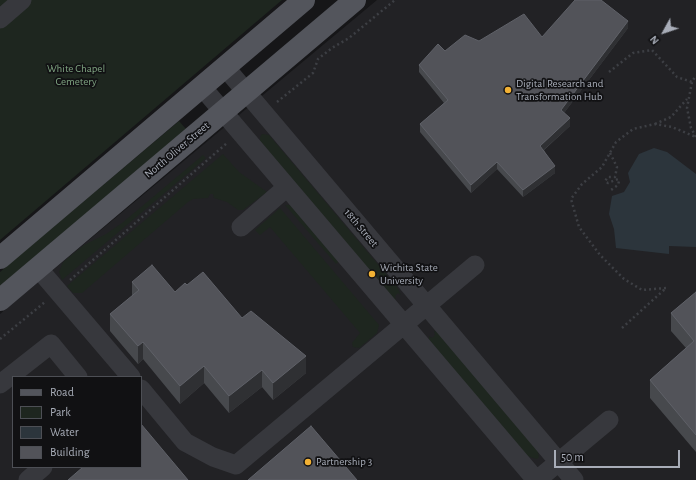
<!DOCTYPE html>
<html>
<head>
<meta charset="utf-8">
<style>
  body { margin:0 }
  #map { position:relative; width:696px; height:480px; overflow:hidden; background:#161618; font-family:"Alegreya Sans",sans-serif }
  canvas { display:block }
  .legend { position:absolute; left:12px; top:376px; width:130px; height:92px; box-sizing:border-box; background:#111113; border:1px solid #4d4f55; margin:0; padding:5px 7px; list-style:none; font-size:12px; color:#a8adb8 }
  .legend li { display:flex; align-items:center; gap:8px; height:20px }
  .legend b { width:20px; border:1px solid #4d4f55 }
  .north { position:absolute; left:644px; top:12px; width:40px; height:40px; -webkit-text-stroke:3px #111113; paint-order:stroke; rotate:230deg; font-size:11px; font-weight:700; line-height:16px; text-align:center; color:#a8adb8 }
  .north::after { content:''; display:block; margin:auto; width:14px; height:18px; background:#a8adb8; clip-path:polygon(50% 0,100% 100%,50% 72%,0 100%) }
  .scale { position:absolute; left:554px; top:450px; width:126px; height:18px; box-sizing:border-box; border:2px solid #a8adb8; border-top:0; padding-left:5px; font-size:12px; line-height:14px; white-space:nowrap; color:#a8adb8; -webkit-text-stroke:3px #111113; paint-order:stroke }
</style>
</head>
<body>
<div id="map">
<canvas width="696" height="480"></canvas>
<ul class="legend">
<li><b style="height:5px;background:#53555c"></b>Road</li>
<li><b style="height:11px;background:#1e261f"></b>Park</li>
<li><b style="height:11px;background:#2c353c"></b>Water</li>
<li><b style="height:11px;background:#525359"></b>Building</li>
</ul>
<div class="north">N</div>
<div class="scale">50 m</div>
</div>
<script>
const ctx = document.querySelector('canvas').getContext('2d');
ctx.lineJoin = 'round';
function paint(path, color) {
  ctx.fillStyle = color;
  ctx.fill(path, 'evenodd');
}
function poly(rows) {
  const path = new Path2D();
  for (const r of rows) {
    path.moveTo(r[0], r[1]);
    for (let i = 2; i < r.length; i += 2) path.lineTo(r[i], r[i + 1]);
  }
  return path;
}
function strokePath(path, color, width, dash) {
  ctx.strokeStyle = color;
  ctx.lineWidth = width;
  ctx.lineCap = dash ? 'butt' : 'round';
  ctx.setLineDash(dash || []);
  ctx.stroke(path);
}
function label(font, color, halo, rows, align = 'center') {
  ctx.font = font + ' "Alegreya Sans",sans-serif';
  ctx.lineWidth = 3.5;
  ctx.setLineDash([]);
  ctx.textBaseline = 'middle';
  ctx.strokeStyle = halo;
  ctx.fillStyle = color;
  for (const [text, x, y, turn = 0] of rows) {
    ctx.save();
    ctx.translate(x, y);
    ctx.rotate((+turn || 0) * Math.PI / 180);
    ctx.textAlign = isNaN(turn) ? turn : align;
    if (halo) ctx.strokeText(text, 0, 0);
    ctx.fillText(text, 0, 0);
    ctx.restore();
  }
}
const built = poly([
  [377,0,696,0,696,480,0,480,0,314],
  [13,377,141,377,141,467,13,467]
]);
const green = poly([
  [0,0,282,0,0,240],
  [179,121,186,129,0,286,0,272],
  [262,134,269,135,397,287,401,295,398,293,395,296,396,299,393,298,260,142,260,137],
  [223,154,239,172,267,192,243,210,238,210,227,202,214,198,213,194,210,194,208,198,193,199,188,202,82,293,73,293,67,286],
  [203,155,206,158,62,280,59,272,63,262,84,245,106,234,122,223],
  [285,205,292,205,338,260,338,262,336,264],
  [280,208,379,325,377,333,359,348,353,347,352,343,360,333,270,227,260,235,255,230],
  [434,331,438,332,537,449,539,457,537,459,527,456,429,341,429,336,432,338,435,335]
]);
const water = poly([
  [654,148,667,152,696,174,696,247,669,246,669,254,616,248,614,229,609,214,612,196,624,192,630,182,628,173,639,154]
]);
const path = poly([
  [609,72,633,53,652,50,677,77,692,82],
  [277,102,313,73,318,59,332,48,349,38,395,0],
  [655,124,671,117,687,99],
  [696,137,691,128,687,108,692,82,696,75],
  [610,153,617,167,615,177,608,177,605,181,608,183,618,179,619,181,618,185,611,190],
  [70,280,227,143],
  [666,288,642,290,624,279,600,255,579,227,571,199,582,184,602,167,616,142,633,129,655,124,672,127,696,137],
  [622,328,665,289],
  [0,339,45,302]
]);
const minor = poly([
  [0,19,22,0],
  [225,67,574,480],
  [202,87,536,480],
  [241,227,287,187],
  [38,268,131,377],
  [0,384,51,344,78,377],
  [141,389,185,442,213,457,236,465,475,265],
  [28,480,43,467],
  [537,480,609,420]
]);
const major = poly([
  [0,258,304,0],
  [0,300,355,0]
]);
const wall = poly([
  [628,28,564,113,570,126,544,150,555,173,523,197,497,169,471,193,420,132,420,124,444,103,419,72,419,65,445,51,479,41,542,37],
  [132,282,175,292,187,285,242,318,306,373,273,400,262,387,229,413,204,383,180,404,143,359,138,364,110,331,110,314,132,296],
  [696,292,696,452,650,398,650,380,686,348,671,331,671,313]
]);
const shadedWall = poly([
  [628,21,628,28,561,117,561,110],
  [570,118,570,126,540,153,540,146],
  [497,162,497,169,471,193,471,185],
  [555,166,555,173,523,197,523,190],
  [143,342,143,359,138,364,138,346],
  [306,356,306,373,273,400,273,383],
  [204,366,204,383,180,404,180,386],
  [262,370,262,387,229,413,229,396]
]);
const building = poly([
  [575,0,601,0,628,21,561,110,570,118,540,146,555,166,523,190,497,162,471,185,420,124,448,100,419,65,438,44,445,51,465,35,479,41,524,14,542,37,575,0],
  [152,265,175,292,185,283,187,285,203,272,242,318,251,311,306,356,273,383,262,370,229,396,204,366,180,386,143,342,138,346,110,314,139,290,132,282,152,265],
  [696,292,696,435,650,380,694,341,671,313,696,292],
  [141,424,188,480,68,480,83,467,141,467,141,424],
  [311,426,357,480,248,480,311,426]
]);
const markers = [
  [508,90,4,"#f2b134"],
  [372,274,4,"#f2b134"],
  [308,462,4,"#f2b134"]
];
const parkNames = [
  ["White Chapel",76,69],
  ["Cemetery",76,82]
];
const poiNames = [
  ["Digital Research and",516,84],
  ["Transformation Hub",516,97],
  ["Wichita State",380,268],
  ["University",380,281],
  ["Partnership 3",316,462]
];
const streetNames = [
  ["North Oliver Street",177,150,-40],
  ["18th Street",361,228,50]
];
paint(built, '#222225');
paint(green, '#1e261f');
paint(water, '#2c353c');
strokePath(path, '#3d3f44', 2.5, [2, 3]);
strokePath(minor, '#37383d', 19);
strokePath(major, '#53555c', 22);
paint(wall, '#47494d');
paint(shadedWall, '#2f3033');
paint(building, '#525359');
strokePath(building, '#5f6168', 1);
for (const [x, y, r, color] of markers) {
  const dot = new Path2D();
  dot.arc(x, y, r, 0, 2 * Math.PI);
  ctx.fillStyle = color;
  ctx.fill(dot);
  strokePath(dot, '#111113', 1.5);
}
label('11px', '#7fa381', '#111113', parkNames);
label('11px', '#a8adb8', '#111113', poiNames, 'left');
label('11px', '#a8adb8', '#111113', streetNames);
</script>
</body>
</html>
